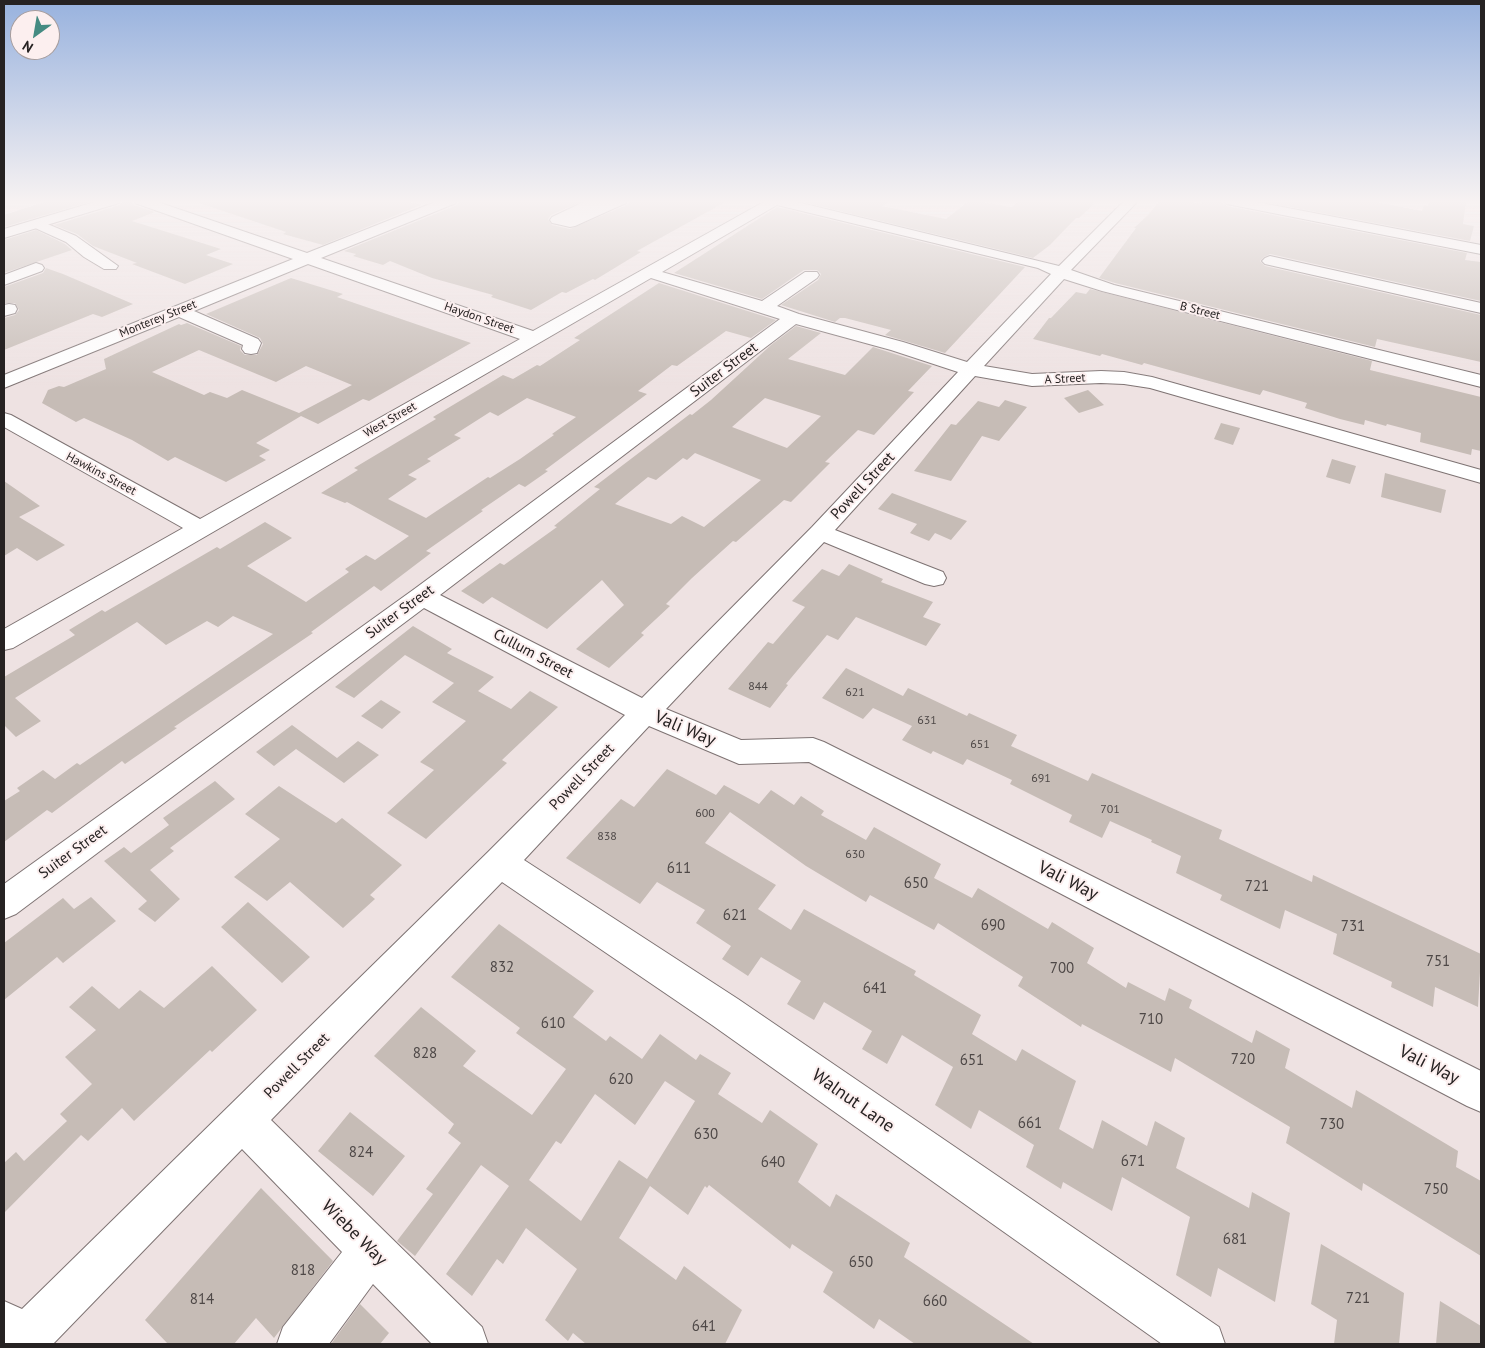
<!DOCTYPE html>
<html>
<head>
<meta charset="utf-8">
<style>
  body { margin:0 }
  #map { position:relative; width:1485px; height:1348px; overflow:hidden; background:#eee2e2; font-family:"PT Sans",sans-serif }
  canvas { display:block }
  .frame { position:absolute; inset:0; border:5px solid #262222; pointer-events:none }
  .north { position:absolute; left:10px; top:10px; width:50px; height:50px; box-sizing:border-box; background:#fcefef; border:1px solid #a69d9d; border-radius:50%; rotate:212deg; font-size:14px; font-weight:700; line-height:20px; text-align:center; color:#262222 }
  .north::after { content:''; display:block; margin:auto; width:18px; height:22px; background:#458b82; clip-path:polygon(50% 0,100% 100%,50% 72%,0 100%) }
</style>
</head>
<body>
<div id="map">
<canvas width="1485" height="1348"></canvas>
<div class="frame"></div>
<div class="north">N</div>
</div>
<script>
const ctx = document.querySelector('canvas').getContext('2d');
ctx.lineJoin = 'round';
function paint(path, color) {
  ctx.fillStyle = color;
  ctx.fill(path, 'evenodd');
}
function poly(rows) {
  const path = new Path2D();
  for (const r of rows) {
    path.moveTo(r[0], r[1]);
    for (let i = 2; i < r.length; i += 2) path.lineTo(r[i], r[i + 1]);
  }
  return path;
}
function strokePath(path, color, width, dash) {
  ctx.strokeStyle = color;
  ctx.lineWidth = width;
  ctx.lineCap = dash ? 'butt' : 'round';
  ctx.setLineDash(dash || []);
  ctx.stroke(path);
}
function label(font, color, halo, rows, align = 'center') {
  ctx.font = font + ' "PT Sans",sans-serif';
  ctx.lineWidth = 4;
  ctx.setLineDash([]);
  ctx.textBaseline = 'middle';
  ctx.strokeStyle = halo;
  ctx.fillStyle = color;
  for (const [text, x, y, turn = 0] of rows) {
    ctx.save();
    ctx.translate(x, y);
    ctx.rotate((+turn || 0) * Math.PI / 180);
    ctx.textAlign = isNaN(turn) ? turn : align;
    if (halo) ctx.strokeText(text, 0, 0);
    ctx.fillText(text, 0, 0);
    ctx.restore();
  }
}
const building = poly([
  [51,200,96,200,4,227,4,215],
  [123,200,131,200,134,205,155,212,132,221,221,249,206,255,233,264,185,284,132,264,137,263,93,246,77,234,54,225,120,205],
  [199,200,401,200,421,205,323,245,283,234,286,232,199,203],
  [460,200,585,200,551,215,548,219,552,225,570,229,627,205,630,200,729,200,637,251,641,252,595,280,593,279,566,293,562,292,531,310,491,297,493,295,432,278,390,261,383,265,353,256,356,254,344,251,457,205],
  [795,200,892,200,882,206,946,219,970,200,1012,207,1020,200,1095,200,1092,203,1094,204,1079,218,1076,218,1050,245,1033,258],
  [1160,200,1180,202,1181,200,1202,204,1203,200,1218,200,1227,206,1467,253,1465,260,1481,262,1481,301,1270,254,1264,257,1260,261,1265,266,1481,315,1481,362,1377,339,1375,347,1115,283,1099,278,1136,228,1134,228,1149,214],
  [1253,200,1377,200,1376,202,1422,211,1424,205,1428,206,1430,200,1453,200,1466,202,1463,224,1474,226,1470,241],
  [777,207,1025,267,945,353,885,335,891,330,845,318,840,318,835,322,781,305,818,280,821,274,817,270,804,270,762,299,674,273],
  [36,230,65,244,72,250,4,273,4,240],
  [46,268,63,274,133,304,102,317,93,314,4,350,4,318,15,315,19,310,15,303,4,303,4,287,43,273],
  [291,278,343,294,337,297,471,343,369,401,363,399,318,424,301,416,256,443,270,450,259,456,266,460,226,482,175,457,168,461,132,440,84,418,76,422,42,403,48,390,59,386,64,387,106,369,104,359,179,324,181,325,187,323,241,346,240,350,245,355,257,355,263,344,260,338,206,314],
  [199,350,276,382,306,366,352,385,299,413,242,390,227,398,210,392,204,395,152,372],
  [659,283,776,320,751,338,726,331,677,366,672,365,638,391,647,394,545,470,548,471,525,487,519,484,481,510,483,511,426,551,431,553,381,591,374,586,311,632,313,633,174,727,177,728,125,764,122,761,52,813,47,810,4,842,4,801,20,791,17,788,43,770,55,779,77,763,80,765,273,634,233,616,218,627,207,621,166,645,137,622,15,698,41,721,16,737,4,725,4,677,75,635,69,630,102,610,105,612,217,547,220,549,265,522,292,538,247,566,306,602,349,572,345,569,366,555,375,560,409,536,347,502,345,503,321,493,358,470,354,468,436,419,433,417,503,375,513,379,537,365,540,366,580,340,574,338],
  [527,398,576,417,552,434,554,435,520,459,490,478,488,477,426,518,388,499,417,479,408,475,431,461,427,459,461,438,454,435,490,412,498,416],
  [1090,289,1372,361,1370,370,1481,397,1481,451,1472,449,1471,455,1420,442,1421,433,1387,424,1386,426,1365,420,1364,425,1340,419,1305,408,1307,403,1263,390,1260,395,1144,363,1142,365,1102,354,1100,356,1033,339,1049,318,1051,318,1076,292,1086,294],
  [796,326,821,333,788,359,845,375,873,347,932,366,908,391,914,392,874,435,858,430,825,462,830,463,791,502,784,500,736,542,733,541,692,578,666,604,670,606,641,633,644,635,609,668,576,649,624,605,602,580,547,629,492,597,483,604,461,591,500,563,504,565,557,527,554,526,600,489,594,487,690,414,692,415,711,400,771,345],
  [765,398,821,416,787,448,732,427],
  [695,453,761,480,704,527,682,516,671,524,615,504,648,477,656,480,683,458,687,460],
  [1088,390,1104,405,1079,413,1064,398],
  [1005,400,1027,407,999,441,982,436,951,481,914,471,951,424,956,425,978,401,999,407],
  [1221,423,1240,428,1233,445,1214,439],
  [1332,459,1356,466,1350,484,1326,477],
  [1385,473,1446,490,1441,513,1381,497],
  [4,481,40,506,19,517,65,545,37,561,17,548,4,556],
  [892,493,967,521,951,540,935,533,929,541,910,533,917,524,878,509],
  [849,564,883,579,881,582,933,602,923,617,941,624,926,646,856,617,838,640,827,635,786,684,788,685,770,708,728,689,768,642,773,644,805,607,792,601,822,569,839,576],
  [413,626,452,649,447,653,494,677,478,691,511,709,530,691,558,707,502,760,507,763,426,839,387,813,434,770,420,762,466,721,432,702,454,683,405,655,354,698,335,687],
  [846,668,903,696,908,688,967,716,969,713,1017,735,1011,746,1088,781,1092,773,1165,805,1222,830,1219,839,1312,882,1313,875,1481,954,1478,1007,1435,987,1433,1007,1391,987,1392,982,1333,954,1337,934,1285,910,1280,929,1220,900,1222,895,1176,873,1181,856,1151,842,1152,840,1110,821,1102,838,1069,822,1072,815,1010,784,1012,780,967,759,963,765,933,751,931,754,902,740,912,726,873,708,863,719,822,698],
  [381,700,401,712,382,729,361,716],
  [292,725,337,758,358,741,379,755,344,783,296,749,274,766,256,752],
  [667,769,716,795,724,785,759,804,771,790,794,805,801,796,824,811,821,815,866,840,874,827,941,864,934,878,972,898,978,888,1048,929,1052,922,1094,948,1087,963,1126,988,1128,982,1165,1001,1169,988,1192,1000,1189,1008,1252,1043,1256,1030,1290,1049,1285,1068,1352,1108,1356,1090,1458,1151,1456,1167,1481,1181,1481,1256,1363,1183,1362,1191,1286,1143,1290,1127,1175,1058,1171,1072,1082,1024,1081,1027,1018,986,1023,977,938,923,934,930,870,895,866,902,806,866,730,812,705,843,776,885,758,909,791,930,804,909,916,971,914,975,981,1015,972,1034,1016,1061,1022,1049,1076,1081,1059,1129,1093,1149,1102,1120,1147,1146,1155,1121,1185,1138,1176,1168,1249,1208,1252,1192,1290,1213,1275,1302,1218,1268,1211,1297,1176,1275,1190,1217,1122,1177,1112,1211,1063,1182,1061,1189,1026,1167,1034,1145,979,1110,971,1129,935,1105,953,1067,902,1035,887,1064,862,1049,872,1031,824,1002,814,1020,787,1004,801,981,761,957,748,976,722,959,731,946,696,923,705,910,657,882,640,904,566,858,621,799,634,807],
  [215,781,235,799,170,848,174,851,150,870,180,899,155,922,138,909,147,901,104,861,124,847,131,853,169,825,163,818],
  [279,786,336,823,342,818,402,865,370,895,375,899,343,928,290,882,267,901,234,877,280,839,245,814],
  [91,897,116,921,63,963,57,957,4,1000,4,943,63,898,74,909],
  [248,902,310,957,282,983,221,927],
  [499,924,594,991,573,1017,606,1041,610,1036,642,1059,660,1034,696,1060,700,1054,731,1073,718,1094,762,1123,770,1110,818,1144,798,1182,830,1207,836,1194,910,1243,904,1257,1034,1344,915,1344,879,1319,874,1329,823,1292,833,1272,792,1244,790,1249,709,1185,707,1188,705,1186,688,1215,650,1186,619,1238,676,1280,684,1266,742,1310,725,1344,586,1344,573,1333,568,1341,545,1320,577,1269,526,1228,503,1264,497,1259,472,1296,446,1274,509,1186,481,1165,415,1256,397,1241,433,1194,426,1189,461,1143,448,1133,454,1124,374,1056,421,1007,476,1051,463,1066,532,1115,566,1069,516,1033,520,1028,451,977],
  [665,1081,695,1101,647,1179,619,1160,581,1221,529,1180,556,1141,561,1144,595,1094,635,1125],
  [212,966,257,1010,212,1052,210,1050,134,1121,122,1108,88,1141,81,1135,4,1213,4,1163,16,1152,24,1161,67,1121,60,1114,92,1084,65,1057,96,1030,69,1007,92,986,119,1009,140,990,164,1008],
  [350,1112,405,1156,373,1196,318,1151],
  [261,1188,333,1261,274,1338,256,1318,234,1344,168,1344,145,1320],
  [1321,1244,1404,1293,1399,1344,1334,1344,1337,1320,1311,1304],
  [1440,1301,1481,1326,1481,1344,1436,1344],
  [360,1304,389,1333,380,1344,331,1344]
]);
const minor = poly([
  [133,200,152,200,307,253,440,200,458,200,456,203,321,258,533,331,767,200,789,200,1059,266,1125,200,1139,200,1071,270,1114,285,1481,375,1481,387,1102,291,1064,279,984,366,1032,374,1101,371,1124,372,1152,377,1481,470,1481,483,1150,388,1124,384,1101,383,1032,386,975,376,835,530,943,572,946,578,943,584,934,586,925,584,824,542,666,709,741,740,813,738,824,742,1481,1071,1481,1112,1467,1106,809,762,739,764,649,726,524,860,738,999,1219,1327,1225,1344,1162,1344,712,1025,502,882,271,1120,482,1327,488,1344,432,1344,373,1284,329,1344,277,1344,283,1327,342,1252,242,1149,53,1344,4,1344,4,1301,22,1309,488,852,625,715,424,608,16,914,4,919,4,884,413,590,780,319,651,278,13,648,4,650,4,629,183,528,4,427,4,413,11,415,200,519,520,339,308,264,194,311,258,339,261,343,257,353,251,354,245,353,242,349,243,345,179,317,4,388,4,375,293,259,135,203,133,200],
  [777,205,1038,268,1051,274,967,362,903,342,799,314,777,306,817,278,819,275,817,272,805,272,762,301,662,272,777,205],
  [796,324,891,350,958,372,812,527,642,698,440,595,796,324],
  [588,200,606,202,611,200,628,200,626,203,575,226,570,227,557,224,552,223,550,220,552,217,588,200],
  [1220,200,1246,200,1481,245,1481,254,1227,204,1220,200],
  [38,220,76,236,118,266,116,269,104,269,84,257,66,242,33,227,31,224,33,221,38,220],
  [1270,256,1481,303,1481,313,1265,264,1262,261,1265,258,1270,256],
  [36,263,42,265,44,268,42,271,4,285,4,275,36,263],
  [9,304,15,305,17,309,15,313,4,316,4,305,9,304]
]);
const major = poly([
  [101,200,121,200,119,203,4,238,4,229,101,200]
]);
const farStreetnames = [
  ["B Street",1200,311,14],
  ["Haydon Street",479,318,19],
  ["Monterey Street",158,319,-22],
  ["A Street",1065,379,-3],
  ["West Street",390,420,-30],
  ["Hawkins Street",101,474,28]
];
const numberNames = [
  ["844",758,687],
  ["621",855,693],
  ["631",927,721],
  ["651",980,745],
  ["691",1041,779],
  ["701",1110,810],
  ["600",705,814],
  ["838",607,837],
  ["630",855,855]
];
const streetNames = [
  ["Suiter Street",724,370,-37],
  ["Powell Street",863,486,-47],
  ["Suiter Street",400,612,-36],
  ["Cullum Street",533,654,28],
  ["Powell Street",582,777,-46],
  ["Suiter Street",73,852,-36],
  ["Powell Street",297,1066,-45]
];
const nearNumbernames = [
  ["611",679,869],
  ["650",916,884],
  ["721",1257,887],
  ["621",735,916],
  ["690",993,926],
  ["731",1353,927],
  ["751",1438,962],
  ["832",502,968],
  ["700",1062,969],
  ["641",875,989],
  ["710",1151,1020],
  ["610",553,1024],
  ["828",425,1054],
  ["720",1243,1060],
  ["651",972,1061],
  ["620",621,1080],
  ["661",1030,1124],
  ["730",1332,1125],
  ["630",706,1135],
  ["824",361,1153],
  ["671",1133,1162],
  ["640",773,1163],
  ["750",1436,1190],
  ["681",1235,1240],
  ["650",861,1263],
  ["818",303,1271],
  ["721",1358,1299],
  ["814",202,1300],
  ["660",935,1302],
  ["641",704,1327]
];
const nearStreetnames = [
  ["Vali Way",685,729,23],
  ["Vali Way",1068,881,27],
  ["Vali Way",1429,1065,27],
  ["Walnut Lane",853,1101,35],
  ["Wiebe Way",354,1233,45]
];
paint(building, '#c6bcb6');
strokePath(minor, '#7e7373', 2);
strokePath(major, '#7e7373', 2);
paint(minor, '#fff');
paint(major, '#fff');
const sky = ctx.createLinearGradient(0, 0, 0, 388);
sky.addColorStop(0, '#98b2de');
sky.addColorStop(0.52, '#f7f2f2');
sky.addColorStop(1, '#f7f2f200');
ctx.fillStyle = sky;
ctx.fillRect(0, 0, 1485, 388);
label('12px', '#262222', '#fcefef', farStreetnames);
label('12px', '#4e4847', null, numberNames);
label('15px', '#262222', '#fcefef', streetNames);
label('15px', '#4e4847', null, nearNumbernames);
label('18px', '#262222', '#fcefef', nearStreetnames);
</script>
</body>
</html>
